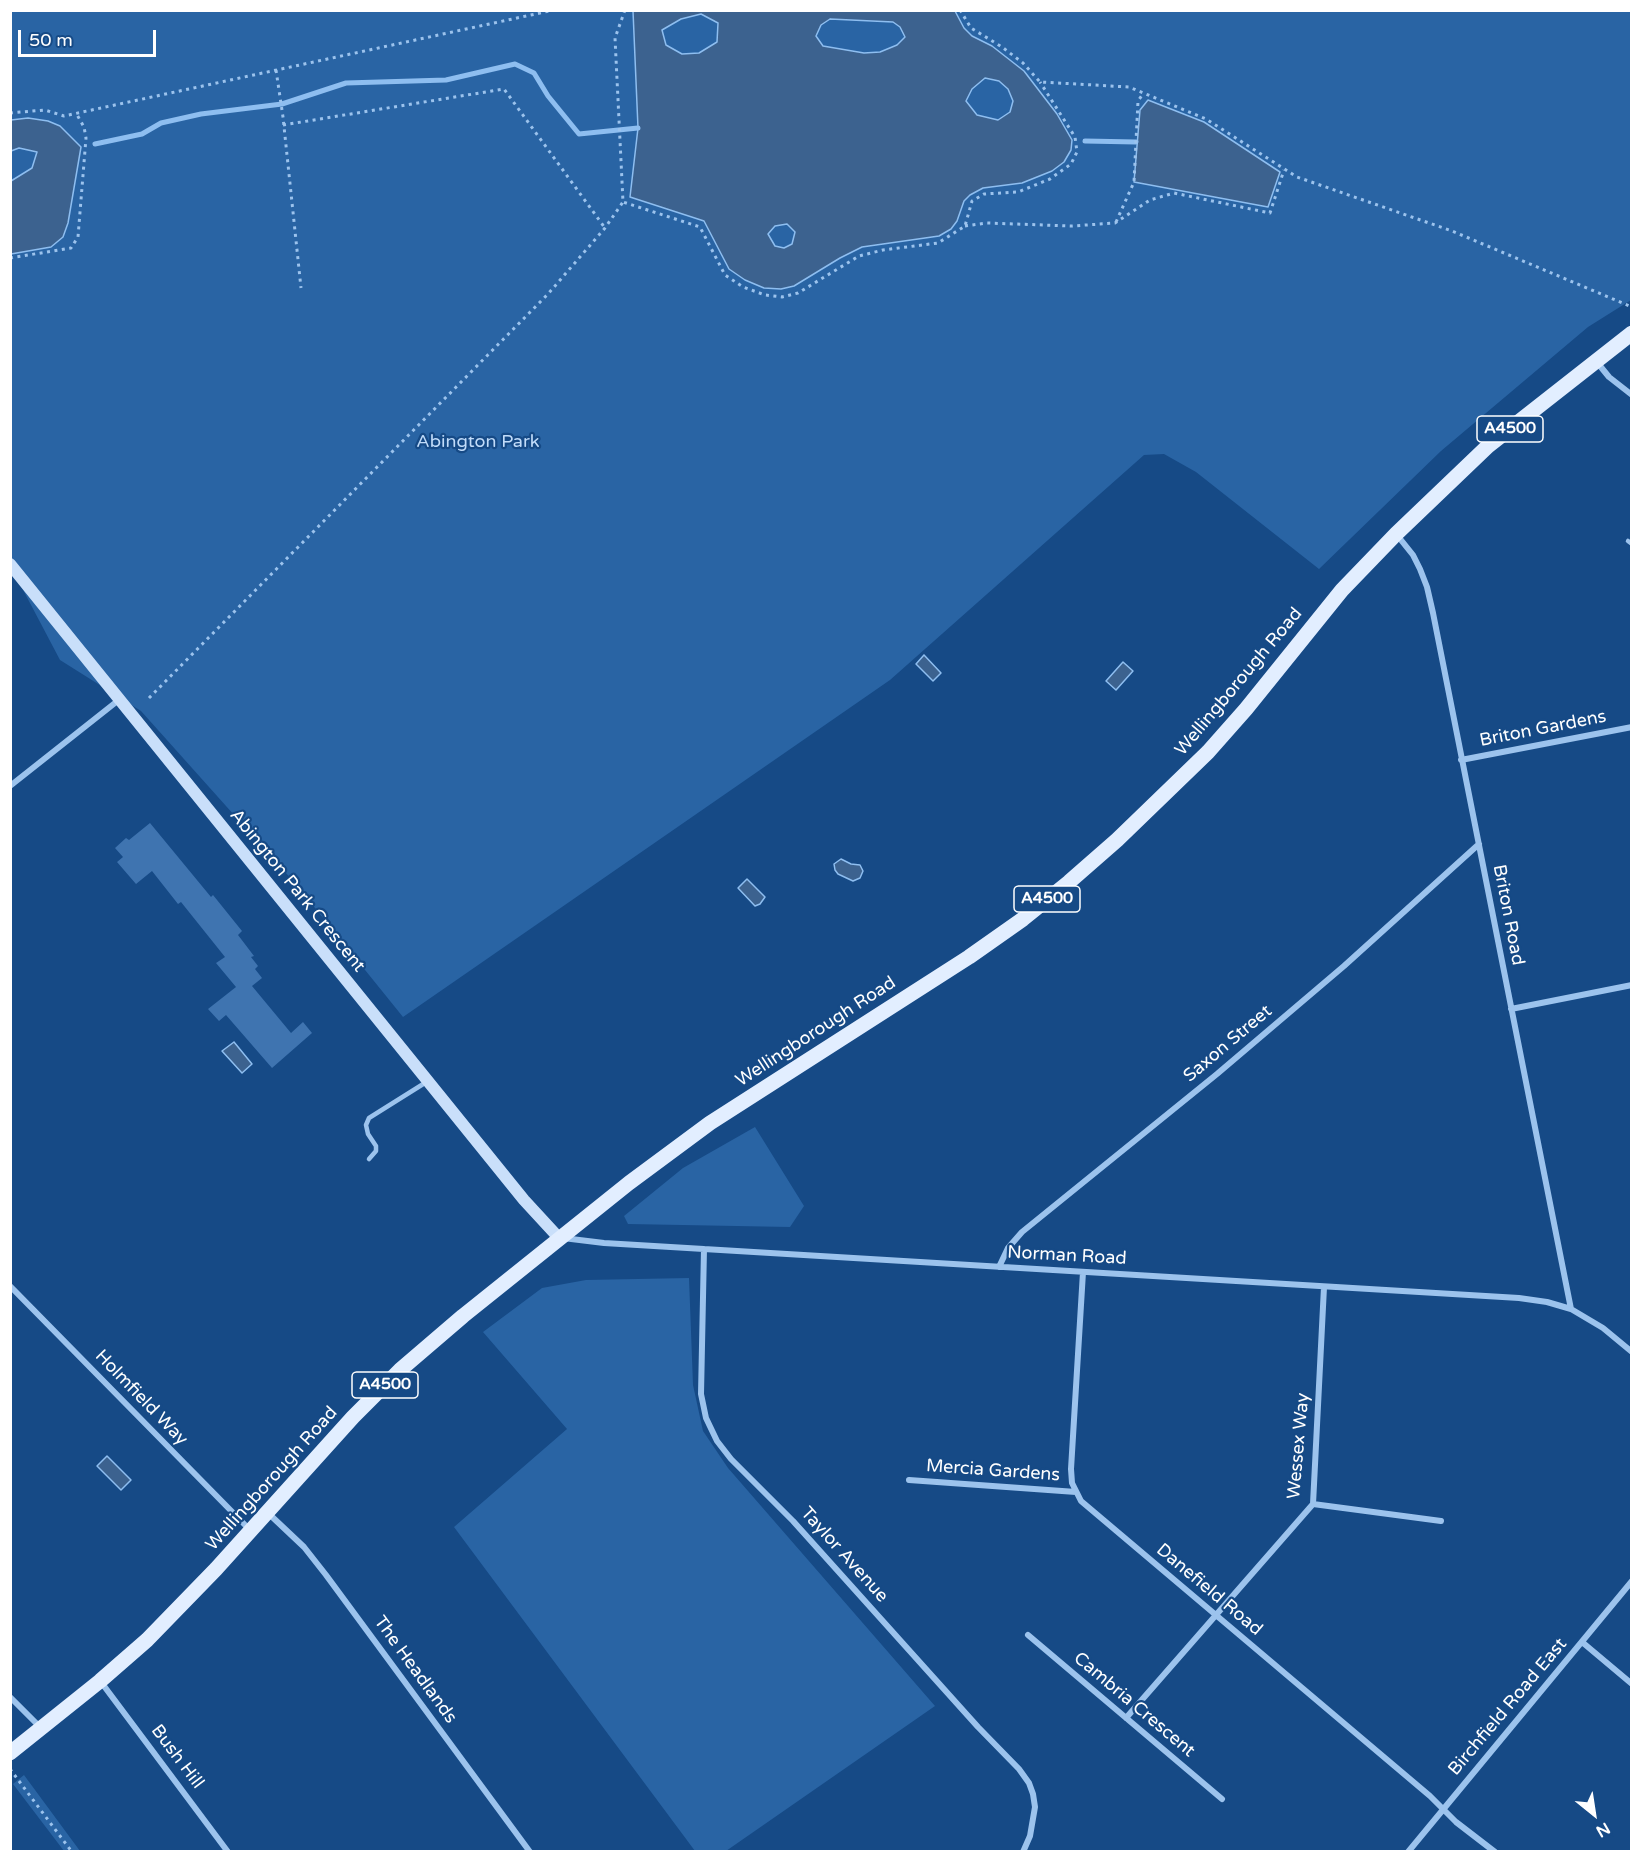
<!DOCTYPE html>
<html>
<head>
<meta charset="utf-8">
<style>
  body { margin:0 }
  #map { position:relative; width:1642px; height:1862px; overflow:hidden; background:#164a86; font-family:"Varela Round",sans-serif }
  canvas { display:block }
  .frame { position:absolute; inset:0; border:12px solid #fff; pointer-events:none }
  .north { position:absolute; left:1564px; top:1784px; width:60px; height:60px; -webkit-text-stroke:4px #164a86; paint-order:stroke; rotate:150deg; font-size:16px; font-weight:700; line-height:24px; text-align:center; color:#fff }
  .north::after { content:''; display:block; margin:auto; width:21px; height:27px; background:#fff; clip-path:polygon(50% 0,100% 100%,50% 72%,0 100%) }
  .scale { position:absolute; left:18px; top:30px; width:138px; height:27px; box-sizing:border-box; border:3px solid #fff; border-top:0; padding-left:8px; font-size:18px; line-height:21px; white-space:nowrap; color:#fff; -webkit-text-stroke:4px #164a86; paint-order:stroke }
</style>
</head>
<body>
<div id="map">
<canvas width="1642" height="1862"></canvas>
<div class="frame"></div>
<div class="north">N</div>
<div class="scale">50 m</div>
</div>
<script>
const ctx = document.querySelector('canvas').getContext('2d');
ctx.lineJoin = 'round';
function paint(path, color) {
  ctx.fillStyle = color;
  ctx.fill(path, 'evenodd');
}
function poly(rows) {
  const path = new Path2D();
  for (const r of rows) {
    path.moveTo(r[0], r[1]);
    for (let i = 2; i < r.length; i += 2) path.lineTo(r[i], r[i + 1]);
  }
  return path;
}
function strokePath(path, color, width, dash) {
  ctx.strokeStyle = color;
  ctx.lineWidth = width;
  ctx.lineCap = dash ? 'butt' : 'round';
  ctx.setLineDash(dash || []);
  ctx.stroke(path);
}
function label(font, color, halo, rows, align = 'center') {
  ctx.font = font + ' "Varela Round",sans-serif';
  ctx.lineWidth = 4.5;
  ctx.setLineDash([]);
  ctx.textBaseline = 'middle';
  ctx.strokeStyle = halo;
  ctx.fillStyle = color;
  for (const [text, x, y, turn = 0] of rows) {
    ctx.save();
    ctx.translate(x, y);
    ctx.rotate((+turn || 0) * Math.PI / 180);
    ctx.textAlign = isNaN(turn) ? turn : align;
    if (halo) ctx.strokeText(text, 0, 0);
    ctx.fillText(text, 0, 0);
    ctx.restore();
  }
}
const green = poly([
  [11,11,1631,11,1631,300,1588,327,1441,451,1319,569,1196,472,1164,454,1144,455,890,680,403,1017,294,882,141,711,60,660,11,567],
  [755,1127,804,1206,790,1227,628,1224,624,1216,683,1168],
  [689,1278,693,1385,703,1431,728,1468,935,1706,726,1851,695,1851,454,1527,567,1429,483,1332,542,1288,586,1280],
  [24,1775,80,1851,64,1851,13,1784]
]);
const water = poly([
  [633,11,955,11,964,28,972,36,992,46,1024,71,1057,114,1072,140,1071,150,1064,162,1052,171,1022,183,983,188,970,195,964,201,957,221,951,229,939,236,862,247,840,258,794,286,781,289,764,288,745,280,729,269,704,221,630,197,638,128,633,11],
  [701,14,718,23,717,42,699,53,682,54,666,45,662,30,681,19,701,14],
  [830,19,893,22,900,27,905,37,897,45,880,52,864,53,823,46,816,36,821,25,830,19],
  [985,78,999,81,1008,89,1013,101,1010,112,998,120,977,115,966,101,972,89,985,78],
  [787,224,795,232,792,244,784,248,775,246,768,234,775,226,787,224],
  [1148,100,1204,122,1280,172,1268,207,1134,182,1140,110,1148,100],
  [28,118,48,121,60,126,81,147,68,223,63,237,51,247,11,254,11,181,32,168,37,152,19,148,11,151,11,120,28,118],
  [924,655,941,673,933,681,916,664,924,655],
  [1123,662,1133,671,1116,690,1106,681,1123,662],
  [841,859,851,864,860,865,863,871,860,878,853,881,838,874,835,870,834,864,841,859],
  [747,879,765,897,760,904,755,906,738,888,747,879],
  [234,1042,252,1064,242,1073,222,1051,234,1042],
  [107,1456,131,1480,121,1490,97,1466,107,1456]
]);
const stream = poly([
  [1085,141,1136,142],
  [95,144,142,134,161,123,201,114,282,104,346,83,446,80,515,64,534,73,548,96,579,134,638,128]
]);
const building = poly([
  [150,823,211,897,213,895,242,931,238,935,254,956,251,957,258,966,255,969,262,978,252,986,291,1033,303,1022,312,1033,272,1068,226,1015,219,1021,208,1009,236,987,216,963,225,957,181,902,178,904,152,871,136,884,117,862,123,857,115,848,126,838,129,840]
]);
const path = poly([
  [625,10,615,38,623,202,700,227,725,275,743,287,765,295,782,297,798,293,859,256,883,250,938,243,965,226,972,201,984,194,1018,192,1050,179,1071,164,1077,152,1075,137,1040,82],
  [960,10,971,28,1002,47,1023,63,1040,82,1129,87,1206,119,1297,177,1452,231,1632,307],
  [276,70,283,117,301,288],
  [10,113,45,110,64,116,554,10],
  [283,125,504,89,605,228],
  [1116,222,1134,182,1138,101,1143,94],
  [965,226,987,223,1072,226,1115,223,1150,200,1174,193,1270,213,1284,170],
  [10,258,71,248,78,237,86,138,84,127,76,113],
  [149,698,548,294,605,228,623,202],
  [10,1769,72,1852]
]);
const lane = poly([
  [1628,541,1632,544],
  [369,1159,376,1151,376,1146,368,1134,366,1125,369,1118,428,1081]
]);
const street = poly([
  [1596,361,1609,377,1632,395],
  [1397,535,1413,555,1420,569,1427,587,1433,613,1571,1309],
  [1461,760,1632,727],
  [10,786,120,699],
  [1511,1009,1632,985],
  [563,1238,604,1243,1519,1298,1547,1302,1571,1309,1603,1328,1632,1352],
  [704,1249,701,1394,706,1418,717,1441,731,1459,793,1521,978,1727,1019,1769,1029,1783,1033,1794,1035,1807,1030,1836,1023,1852],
  [999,1267,1008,1248,1022,1232,1217,1074,1344,966,1479,844],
  [1083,1272,1071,1469,1072,1483,1081,1501,1430,1796,1456,1822,1495,1852],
  [10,1286,250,1530],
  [909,1480,1076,1492],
  [1313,1504,1441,1521],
  [268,1513,304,1547,326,1575,530,1852],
  [1028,1635,1222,1799],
  [1582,1642,1632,1684],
  [101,1682,228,1852],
  [10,1697,41,1728],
  [1126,1718,1313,1504,1324,1287],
  [1408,1852,1632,1581]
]);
const secondary = poly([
  [10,564,524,1200,559,1238]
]);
const primary = poly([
  [10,1753,100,1681,147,1640,216,1569,353,1417,400,1370,463,1316,629,1183,710,1123,969,957,1023,919,1069,882,1117,840,1208,752,1246,709,1342,590,1396,534,1488,446,1632,333]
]);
const shields = [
  [1510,429,66],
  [1047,899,66],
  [385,1385,66]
];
const shieldNames = [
  ["A4500",1510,429],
  ["A4500",1047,899],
  ["A4500",385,1385]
];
const parkNames = [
  ["Abington Park",478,442]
];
const streetNames = [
  ["Wellingborough Road",1239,682,-50],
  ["Briton Gardens",1543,729,-11],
  ["Abington Park Crescent",297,891,51],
  ["Briton Road",1508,915,79],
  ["Wellingborough Road",816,1032,-33],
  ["Saxon Street",1228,1044,-40],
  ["Norman Road",1067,1256,3],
  ["Holmfield Way",141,1398,46],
  ["Wessex Way",1299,1446,-85],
  ["Mercia Gardens",993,1471,4],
  ["Wellingborough Road",272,1479,-48],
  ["Taylor Avenue",844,1555,48],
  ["Danefield Road",1209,1590,40],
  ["The Headlands",415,1670,54],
  ["Cambria Crescent",1134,1705,40],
  ["Birchfield Road East",1508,1707,-50],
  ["Bush Hill",177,1757,53]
];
paint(green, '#2964a4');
paint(water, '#3c628f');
strokePath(water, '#8ebef0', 1.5);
strokePath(stream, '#8ebef0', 5);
paint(building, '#3f74b0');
strokePath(path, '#9cc3ed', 3, [3, 4.5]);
strokePath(lane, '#9cc3ed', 4.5);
strokePath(street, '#9cc3ed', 6);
strokePath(secondary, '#c9dffa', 12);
strokePath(primary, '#e2eeff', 15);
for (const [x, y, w] of shields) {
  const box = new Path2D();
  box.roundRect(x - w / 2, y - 13, w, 26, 4.5);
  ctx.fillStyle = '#164a86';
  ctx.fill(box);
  strokePath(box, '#fff', 1.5);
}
label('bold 16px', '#fff', null, shieldNames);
label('18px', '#c1dcfa', '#164a86', parkNames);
label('18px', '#fff', '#164a86', streetNames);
</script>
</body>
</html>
